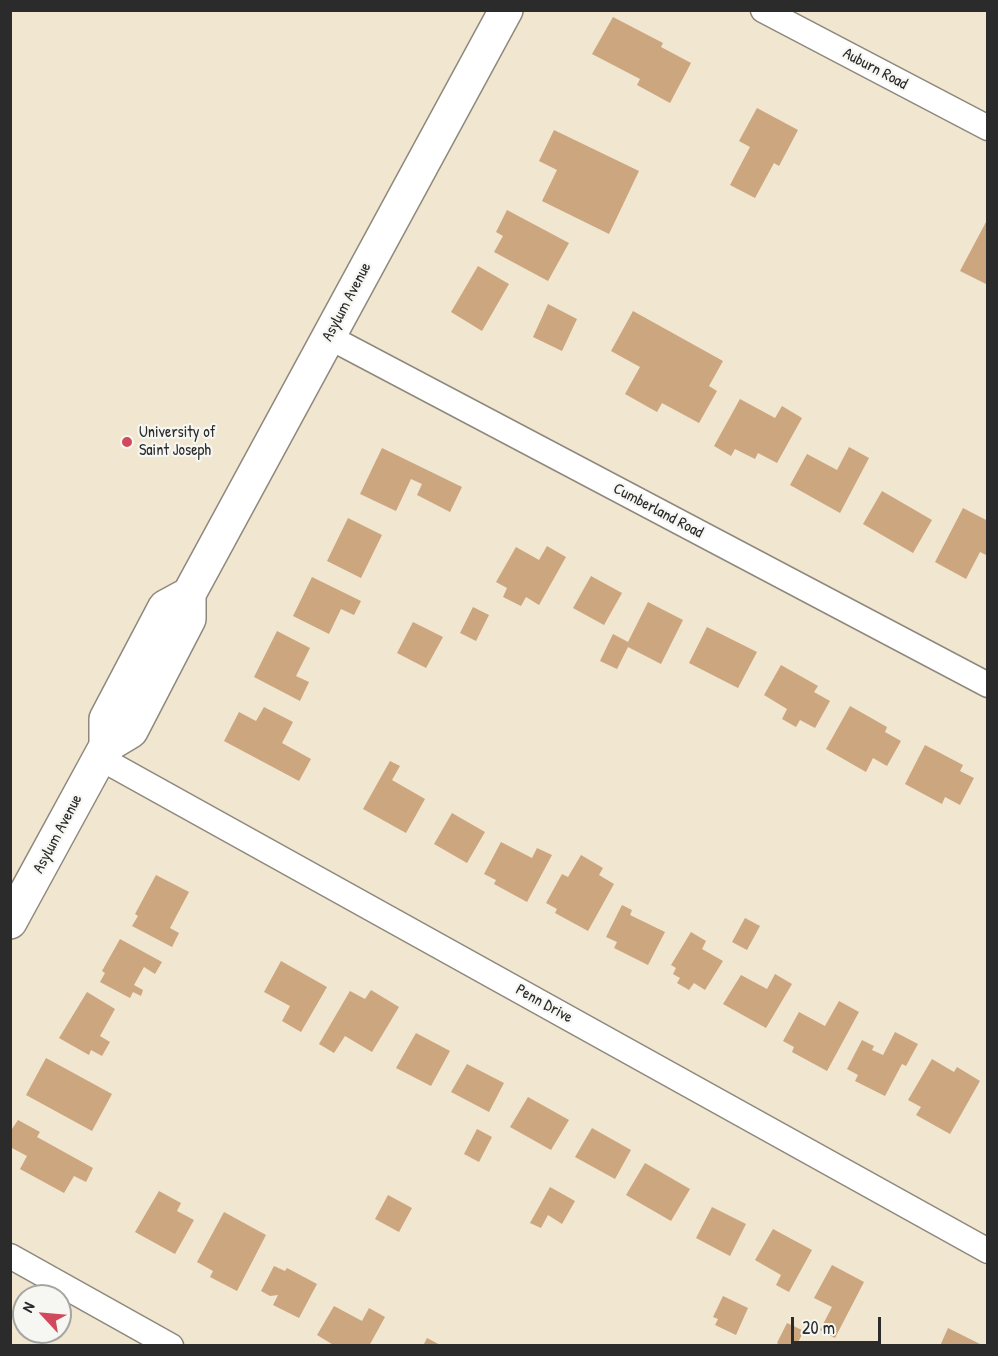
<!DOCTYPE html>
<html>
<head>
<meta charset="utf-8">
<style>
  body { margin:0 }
  #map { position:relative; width:998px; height:1356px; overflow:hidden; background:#f1e6cf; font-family:"Patrick Hand",sans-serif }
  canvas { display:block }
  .frame { position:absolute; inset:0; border:12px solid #2b2b2b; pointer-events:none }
  .north { position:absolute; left:12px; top:1284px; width:60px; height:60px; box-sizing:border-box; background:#f6f6f2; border:2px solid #a5a5a2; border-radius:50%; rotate:296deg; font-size:16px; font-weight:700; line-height:24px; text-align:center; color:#2b2b2b }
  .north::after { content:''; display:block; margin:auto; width:21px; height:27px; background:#d1495b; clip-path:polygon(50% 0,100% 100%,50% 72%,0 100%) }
  .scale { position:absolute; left:791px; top:1317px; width:90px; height:27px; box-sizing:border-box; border:3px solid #2b2b2b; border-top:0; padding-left:8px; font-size:18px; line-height:21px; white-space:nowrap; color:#2b2b2b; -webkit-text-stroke:4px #f6f6f2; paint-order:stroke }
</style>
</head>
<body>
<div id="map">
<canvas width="998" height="1356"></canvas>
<div class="frame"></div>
<div class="north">N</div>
<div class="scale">20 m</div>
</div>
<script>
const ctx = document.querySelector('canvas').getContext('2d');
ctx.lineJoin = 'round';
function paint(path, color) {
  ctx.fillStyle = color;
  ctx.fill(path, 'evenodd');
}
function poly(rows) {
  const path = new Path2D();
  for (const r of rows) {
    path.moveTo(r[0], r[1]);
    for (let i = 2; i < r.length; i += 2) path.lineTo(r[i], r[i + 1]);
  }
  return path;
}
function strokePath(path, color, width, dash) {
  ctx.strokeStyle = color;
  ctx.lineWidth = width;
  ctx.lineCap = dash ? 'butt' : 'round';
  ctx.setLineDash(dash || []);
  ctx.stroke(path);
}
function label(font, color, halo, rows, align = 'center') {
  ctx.font = font + ' "Patrick Hand",sans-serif';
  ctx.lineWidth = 4.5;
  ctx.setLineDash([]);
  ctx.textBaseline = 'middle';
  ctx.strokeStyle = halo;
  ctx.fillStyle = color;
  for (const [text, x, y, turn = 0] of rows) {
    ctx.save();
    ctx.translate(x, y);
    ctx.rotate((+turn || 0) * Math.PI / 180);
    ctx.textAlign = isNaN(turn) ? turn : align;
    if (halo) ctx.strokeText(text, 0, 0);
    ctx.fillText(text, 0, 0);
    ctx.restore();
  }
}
const building = poly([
  [613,17,663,43,661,47,691,63,670,103,637,85,640,79,592,54],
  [757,108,798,130,779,166,774,163,755,198,730,185,750,147,739,141],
  [554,130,639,171,609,234,542,201,557,170,539,161],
  [507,210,569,243,548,281,494,252,503,236,496,232],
  [986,222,988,223,988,285,960,271],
  [478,266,509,284,482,331,451,312],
  [548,304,577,319,562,351,533,337],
  [633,311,723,361,709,386,717,391,699,423,662,403,657,412,625,394,640,367,611,351],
  [740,399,775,418,782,406,802,418,777,463,758,453,755,459,735,449,731,456,714,446],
  [849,447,869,458,840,513,790,485,807,454,837,470],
  [382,448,462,487,450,512,417,495,422,484,411,479,396,511,360,494],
  [882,491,932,520,913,553,863,524],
  [963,508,988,521,988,556,980,552,966,579,935,562],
  [348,518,382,535,361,578,327,561],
  [547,546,566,557,539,605,526,597,521,606,503,597,507,588,496,582,516,547,539,560],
  [591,576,622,593,604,625,573,608],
  [312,577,361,601,354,615,341,609,329,634,293,616],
  [648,602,683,620,661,664,628,647,617,669,600,661,613,634,628,642],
  [473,607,489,615,476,641,460,633],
  [413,622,443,637,426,668,397,653],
  [707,627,757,652,738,688,689,663],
  [277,631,310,648,296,676,309,682,300,701,254,677],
  [781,665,818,686,814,692,830,701,815,728,800,720,796,727,782,719,787,709,764,695],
  [850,706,887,727,885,732,901,741,887,766,873,758,866,772,826,749],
  [264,707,293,722,282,743,311,759,299,781,224,741,239,712,256,721],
  [925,745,963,765,960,771,974,778,960,805,945,797,942,804,905,784],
  [390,761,400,766,392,780,425,799,406,833,363,809],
  [452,813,485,832,467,863,434,844],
  [501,842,532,858,537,848,552,855,527,902,494,884,496,880,484,874],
  [581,855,603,868,599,875,614,884,588,931,555,913,557,909,546,903,562,874,568,877],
  [156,875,189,892,170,928,179,933,172,947,132,926,138,916,135,914],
  [622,905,632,910,630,915,665,932,648,965,614,948,617,942,606,937],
  [745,918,760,926,747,950,732,942],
  [691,932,706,941,702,949,723,961,705,990,694,983,689,990,677,983,680,978,673,974,676,968,671,965],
  [120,939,162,962,155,974,144,967,134,985,143,990,141,996,133,992,130,998,100,982,105,973,102,971],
  [281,961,327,987,301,1032,282,1021,290,1006,264,992],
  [775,974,792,984,766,1028,723,1004,741,975,767,989],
  [371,990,399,1007,372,1052,345,1036,334,1053,319,1044,350,991,365,999],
  [87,992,115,1009,100,1036,110,1042,102,1056,91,1050,89,1055,59,1038],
  [839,1001,859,1012,827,1071,792,1052,794,1047,783,1041,799,1012,825,1026],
  [895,1032,918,1044,906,1066,902,1064,885,1096,855,1081,858,1075,847,1069,862,1040,874,1046,872,1050,883,1055],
  [416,1033,450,1051,431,1086,396,1068],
  [46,1058,112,1094,92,1131,26,1095],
  [932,1059,954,1072,957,1067,980,1081,950,1134,916,1115,921,1107,908,1100],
  [467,1064,504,1083,489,1112,451,1092],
  [528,1097,569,1120,551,1150,510,1127],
  [18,1120,40,1132,37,1137,93,1168,86,1182,74,1176,64,1193,20,1169,27,1156,10,1147,10,1132],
  [592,1128,631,1150,615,1179,575,1157],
  [477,1129,492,1137,479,1162,464,1154],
  [645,1163,690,1189,671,1221,626,1195],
  [550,1187,575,1201,562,1224,548,1215,541,1228,530,1223],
  [159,1191,181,1203,177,1211,194,1220,175,1254,135,1232],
  [388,1195,412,1208,399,1232,375,1219],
  [712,1207,746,1224,730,1256,696,1238],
  [224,1212,266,1235,237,1291,210,1277,213,1271,197,1262],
  [773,1229,812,1250,789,1292,776,1285,781,1275,755,1260],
  [832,1265,864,1282,835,1338,820,1330,832,1307,814,1298],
  [274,1266,285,1271,287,1268,317,1284,299,1318,273,1305,278,1295,270,1296,261,1291],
  [723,1296,748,1308,736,1335,715,1325,718,1319,713,1317],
  [334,1306,362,1321,369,1308,385,1317,369,1346,335,1346,317,1335],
  [787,1323,804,1331,796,1346,781,1346,777,1343],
  [948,1328,984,1346,940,1346],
  [427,1338,442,1346,423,1346]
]);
const street = poly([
  [763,10,988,128],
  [329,337,988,685],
  [100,758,988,1251],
  [10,1256,171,1346]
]);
const secondary = poly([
  [106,746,131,731,189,619,189,594,506,10],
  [10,922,106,746,106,719,165,607,189,594]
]);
const markers = [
  [127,442,6,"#d1495b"]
];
const streetNames = [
  ["Auburn Road",875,69,28],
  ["Asylum Avenue",347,302,-62],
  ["Cumberland Road",658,511,28],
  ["Asylum Avenue",58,834,-62],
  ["Penn Drive",544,1004,29]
];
const poiNames = [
  ["University of",139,433],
  ["Saint Joseph",139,451]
];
paint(building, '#cca67f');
strokePath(street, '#8e887d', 27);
strokePath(secondary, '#8e887d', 36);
strokePath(street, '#fff', 24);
strokePath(secondary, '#fff', 33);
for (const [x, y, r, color] of markers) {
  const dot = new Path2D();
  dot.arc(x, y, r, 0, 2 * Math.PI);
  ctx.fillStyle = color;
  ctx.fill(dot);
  strokePath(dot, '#f6f6f2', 2);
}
label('16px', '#2b2b2b', '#f6f6f2', streetNames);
label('16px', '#2b2b2b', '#f6f6f2', poiNames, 'left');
</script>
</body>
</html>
